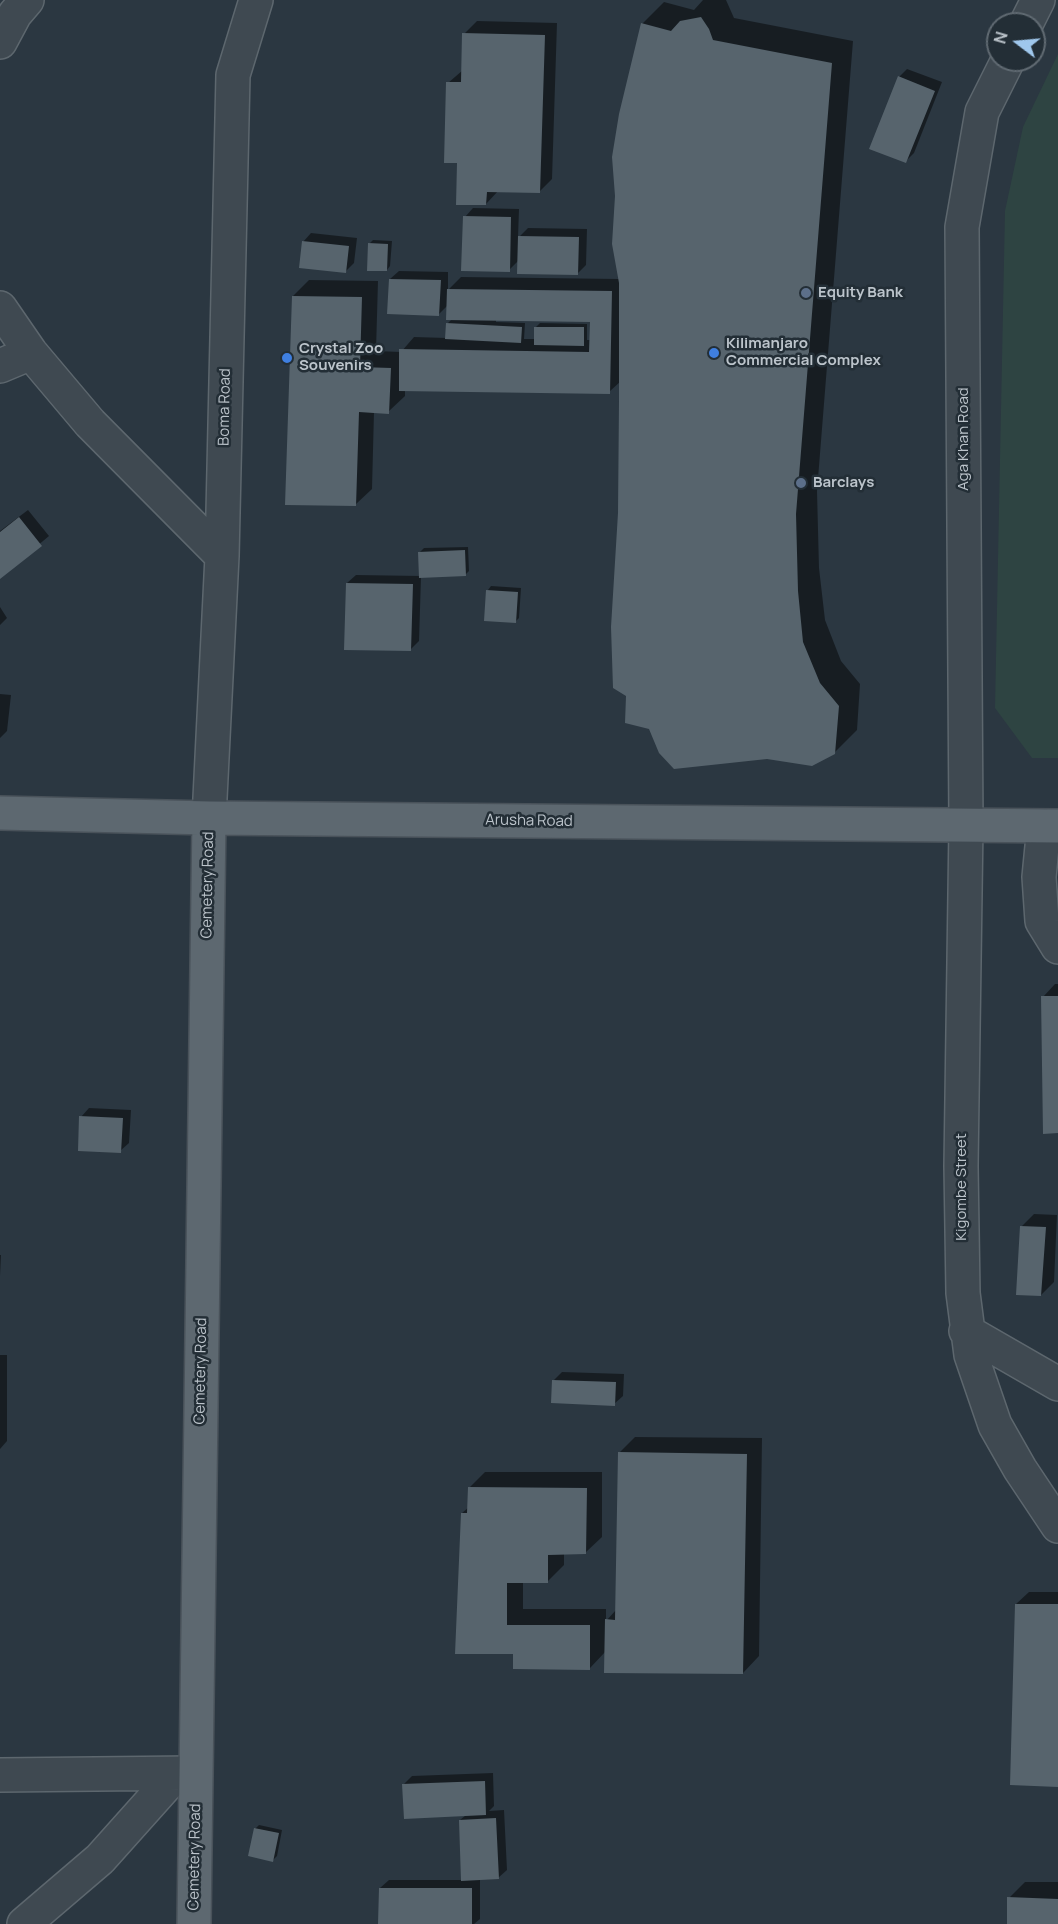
<!DOCTYPE html>
<html>
<head>
<meta charset="utf-8">
<style>
  body { margin:0 }
  #map { position:relative; width:1058px; height:1924px; overflow:hidden; background:#2b3741; font-family:Manrope,sans-serif }
  canvas { display:block }
  .north { position:absolute; left:986px; top:12px; width:60px; height:60px; box-sizing:border-box; background:#232e36; border:2px solid #606a72; border-radius:50%; rotate:286deg; font-size:16px; font-weight:700; line-height:24px; text-align:center; color:#bcc4cb }
  .north::after { content:''; display:block; margin:auto; width:21px; height:27px; background:#9fc7ec; clip-path:polygon(50% 0,100% 100%,50% 72%,0 100%) }
</style>
</head>
<body>
<div id="map">
<canvas width="1058" height="1924"></canvas>
<div class="north">N</div>
</div>
<script>
const ctx = document.querySelector('canvas').getContext('2d');
ctx.lineJoin = 'round';
function paint(path, color) {
  ctx.fillStyle = color;
  ctx.fill(path, 'evenodd');
}
function poly(rows) {
  const path = new Path2D();
  for (const r of rows) {
    path.moveTo(r[0], r[1]);
    for (let i = 2; i < r.length; i += 2) path.lineTo(r[i], r[i + 1]);
  }
  return path;
}
function strokePath(path, color, width, dash) {
  ctx.strokeStyle = color;
  ctx.lineWidth = width;
  ctx.lineCap = dash ? 'butt' : 'round';
  ctx.setLineDash(dash || []);
  ctx.stroke(path);
}
function label(font, color, halo, rows, align = 'center') {
  ctx.font = font + ' Manrope,sans-serif';
  ctx.lineWidth = 5;
  ctx.setLineDash([]);
  ctx.textBaseline = 'middle';
  ctx.strokeStyle = halo;
  ctx.fillStyle = color;
  for (const [text, x, y, turn = 0] of rows) {
    ctx.save();
    ctx.translate(x, y);
    ctx.rotate((+turn || 0) * Math.PI / 180);
    ctx.textAlign = isNaN(turn) ? turn : align;
    if (halo) ctx.strokeText(text, 0, 0);
    ctx.fillText(text, 0, 0);
    ctx.restore();
  }
}
const green = poly([
  [1058,54,1058,758,1032,758,995,708,1005,211,1023,127]
]);
const shadow = poly([
  [703,0,726,0,734,18,853,41,817,491,819,568,825,620,841,661,860,684,857,730,834,753,650,728,627,695,619,513,621,381,609,392,405,390,405,396,388,412,374,412,372,489,355,505,293,296,309,280,378,281,376,351,401,352,414,337,447,338,447,324,452,319,448,305,439,314,390,279,399,271,448,272,448,290,461,277,619,279,642,24,664,2,694,10],
  [496,319,591,320,591,340,587,340,587,324,540,323,536,327,535,339,524,339,525,323,496,322],
  [477,21,557,23,552,179,540,191,499,190,486,204,459,162,448,83,463,70,464,34],
  [907,69,942,82,914,153,906,161,899,77],
  [473,208,519,209,518,238,528,228,587,229,586,265,577,274,519,260,509,270,465,217],
  [311,233,357,238,354,263,346,271,303,242],
  [373,240,392,241,390,266,387,270,369,244],
  [28,510,49,536,0,577,0,531],
  [468,547,469,571,465,575,421,577,419,641,411,649,347,583,356,575,421,576,420,552,424,548],
  [491,586,521,588,519,618,515,622,488,590],
  [0,607,7,618,0,625],
  [0,694,11,695,7,731,0,738],
  [1055,984,1058,984,1058,1132,1043,997],
  [89,1108,131,1110,129,1143,120,1151,81,1117],
  [1034,1214,1057,1215,1054,1282,1041,1295,1021,1227],
  [0,1255,1,1255,0,1276],
  [0,1355,7,1355,7,1441,0,1449],
  [562,1372,624,1374,623,1396,614,1404,554,1380],
  [635,1437,762,1438,759,1656,743,1673,606,1651,590,1668,515,1652,462,1513,469,1507,469,1488,485,1472,602,1472,602,1537,585,1553,564,1553,564,1565,547,1582,523,1581,523,1609,606,1609,606,1621,616,1610,619,1453],
  [1029,1592,1058,1592,1058,1785,1016,1604],
  [493,1773,494,1806,489,1811,504,1810,507,1870,498,1878,480,1879,480,1919,474,1924,380,1924,380,1888,389,1880,462,1880,460,1820,466,1815,404,1784,412,1776],
  [259,1825,282,1830,277,1856,273,1860,255,1829],
  [1025,1882,1058,1882,1058,1924,1008,1924,1009,1898]
]);
const building = poly([
  [701,17,709,29,713,40,832,63,796,514,798,591,803,642,820,683,839,706,835,754,812,766,767,759,674,769,659,753,649,729,625,723,626,696,613,688,611,627,618,513,619,401,619,283,612,244,615,196,612,157,619,114,641,23,671,31,680,21],
  [462,33,545,35,540,193,487,192,486,205,456,205,457,163,444,163,446,82,461,82],
  [898,76,935,91,906,163,869,149],
  [463,216,511,217,510,272,461,271],
  [518,236,579,237,578,275,517,274],
  [302,241,349,246,346,273,299,268],
  [368,243,388,244,387,271,367,271],
  [389,279,441,280,439,316,387,314],
  [447,289,612,291,610,394,399,391,399,349,589,352,590,322,446,320],
  [292,296,362,297,360,367,391,368,389,414,359,412,356,506,285,505],
  [446,323,522,327,521,343,445,339],
  [534,327,584,327,584,346,534,345],
  [19,517,42,546,0,579,0,532],
  [465,550,466,576,419,578,418,552],
  [346,583,413,584,411,651,344,650],
  [486,590,518,592,516,623,484,621],
  [1041,996,1058,996,1058,1133,1043,1134],
  [79,1116,123,1118,121,1153,78,1151],
  [1020,1226,1046,1227,1041,1296,1016,1295],
  [552,1380,616,1382,615,1406,551,1403],
  [618,1452,747,1454,743,1674,604,1673,605,1619,615,1620],
  [468,1487,587,1488,586,1554,548,1555,548,1583,507,1583,507,1625,590,1625,590,1670,513,1669,513,1654,455,1654,461,1513,467,1513],
  [1015,1604,1058,1604,1058,1787,1010,1785],
  [485,1781,486,1815,404,1819,402,1784],
  [496,1818,499,1879,461,1881,459,1820],
  [254,1828,279,1833,273,1862,248,1856],
  [379,1888,472,1888,472,1924,378,1924],
  [1007,1897,1058,1899,1058,1924,1007,1924]
]);
const minor = poly([
  [1026,24,1038,0],
  [0,42,15,14,27,0],
  [1008,60,982,112,962,227,966,825,961,1166,963,1293,971,1355,995,1425,1020,1469,1058,1526],
  [0,308,31,353,90,423,222,556],
  [0,366,31,353],
  [209,818,222,556,233,75,256,0],
  [1044,826,1039,877,1042,921,1058,947],
  [966,1331,1058,1384],
  [0,1775,191,1773],
  [24,1924,100,1859,176,1774]
]);
const major = poly([
  [0,813,209,818,1058,826],
  [194,1924,209,818]
]);
const markers = [
  [806,293,6,"#5c6f8a"],
  [714,353,6,"#3f7fe0"],
  [287,358,6,"#3f7fe0"],
  [801,483,6,"#5c6f8a"]
];
const poiNames = [
  ["Equity Bank",818,293],
  ["Kilimanjaro",726,344],
  ["Commercial Complex",726,361],
  ["Crystal Zoo",299,349],
  ["Souvenirs",299,366],
  ["Barclays",813,483]
];
const streetNames = [
  ["Boma Road",225,407,-89],
  ["Aga Khan Road",964,439,-90],
  ["Arusha Road",529,821,1],
  ["Cemetery Road",208,885,-89],
  ["Kigombe Street",962,1187,-90],
  ["Cemetery Road",201,1371,-89],
  ["Cemetery Road",195,1857,-89]
];
paint(green, '#2e4442');
paint(shadow, '#0007');
paint(building, '#57646d');
strokePath(minor, '#5d676e', 36);
strokePath(major, '#49525a', 36);
strokePath(minor, '#3f4951', 33);
strokePath(major, '#5d6870', 33);
for (const [x, y, r, color] of markers) {
  const dot = new Path2D();
  dot.arc(x, y, r, 0, 2 * Math.PI);
  ctx.fillStyle = color;
  ctx.fill(dot);
  strokePath(dot, '#232e36', 2);
}
label('bold 15px', '#bcc4cb', '#232e36', poiNames, 'left');
label('15px', '#bcc4cb', '#232e36', streetNames);
</script>
</body>
</html>
